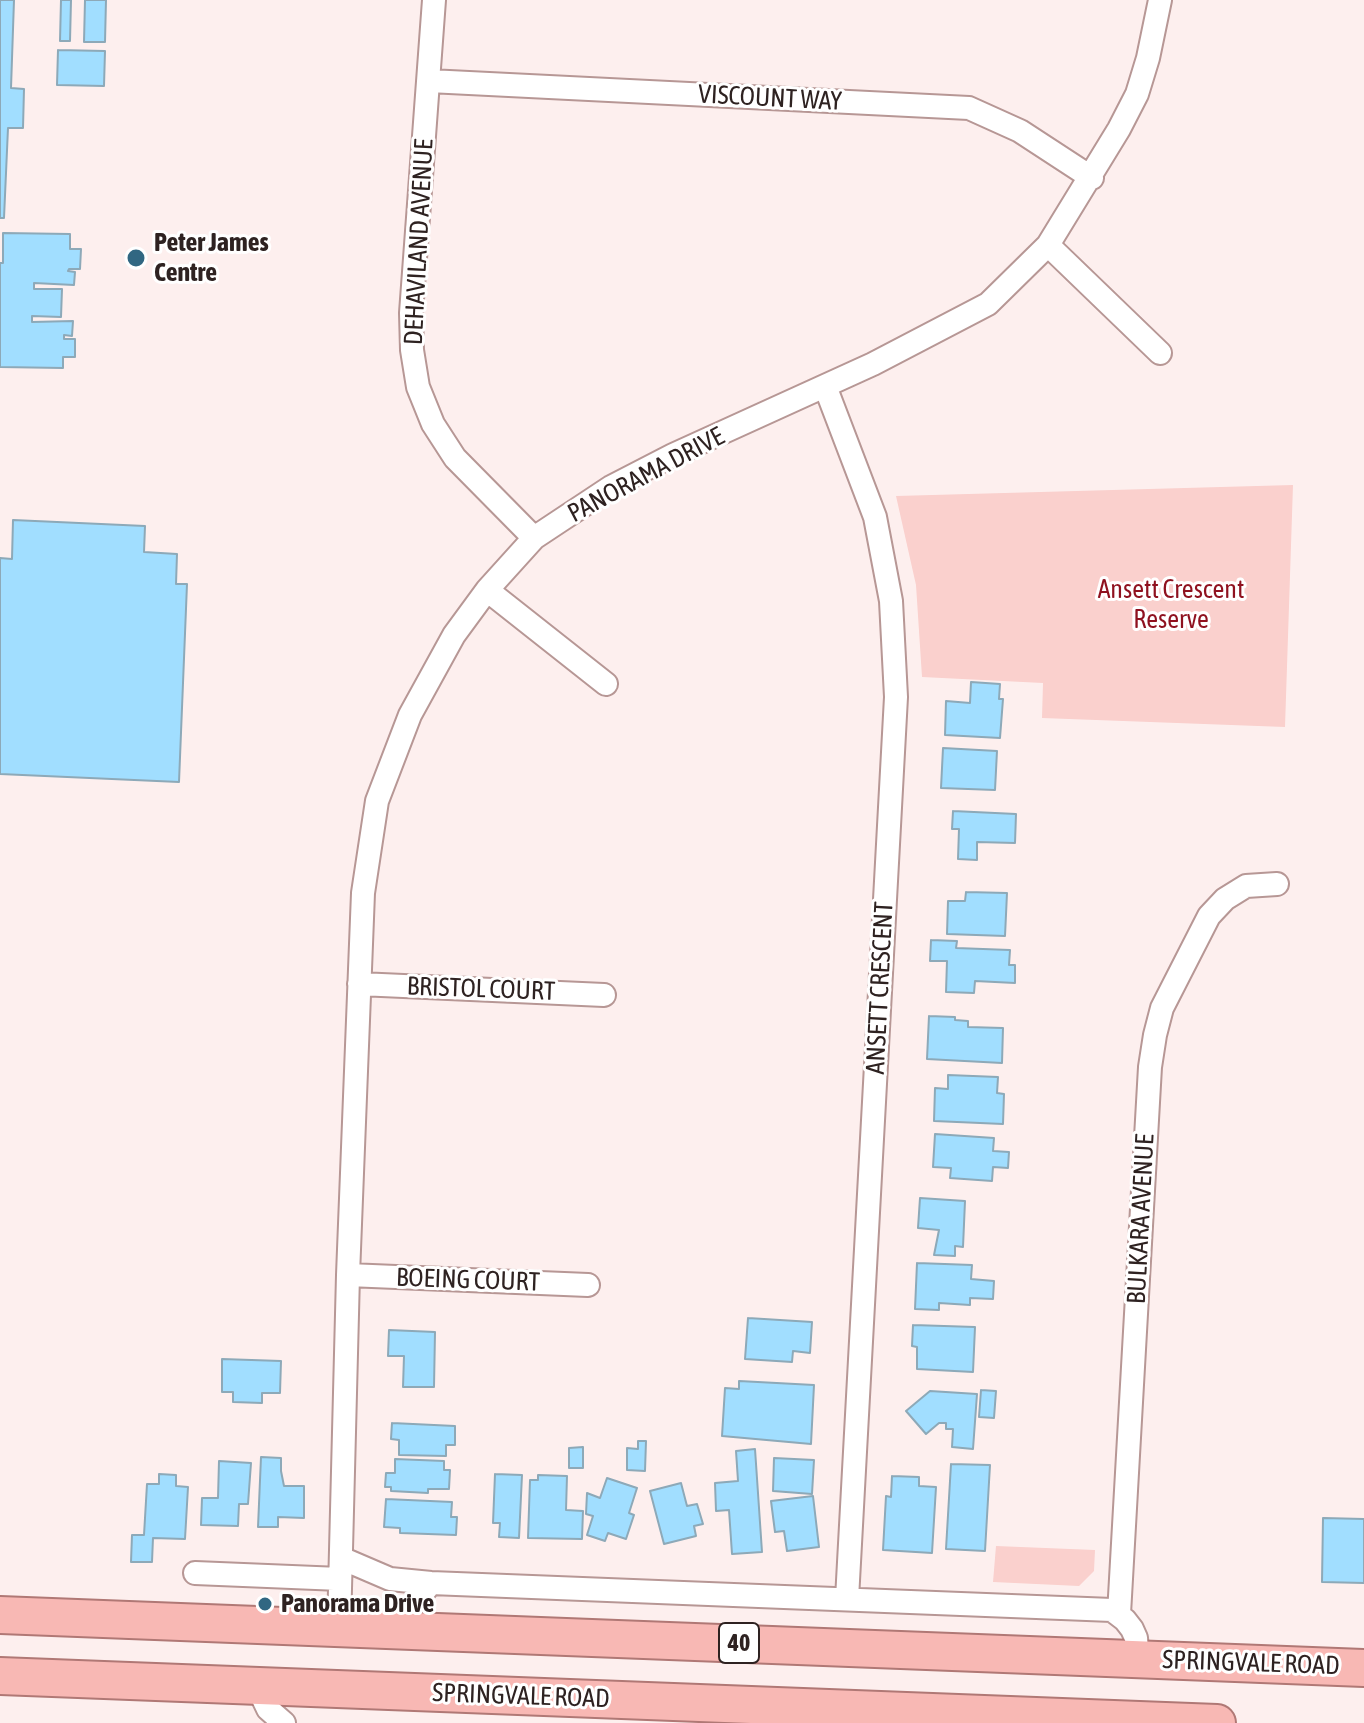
<!DOCTYPE html>
<html>
<head>
<meta charset="utf-8">
<style>
  body { margin:0 }
  canvas { display:block; background:#fdefee }
</style>
</head>
<body>
<canvas width="1364" height="1723"></canvas>
<script>
const ctx = document.querySelector('canvas').getContext('2d');
ctx.lineJoin = 'round';
function paint(path, color) {
  ctx.fillStyle = color;
  ctx.fill(path, 'evenodd');
}
function poly(rows) {
  const path = new Path2D();
  for (const r of rows) {
    path.moveTo(r[0], r[1]);
    for (let i = 2; i < r.length; i += 2) path.lineTo(r[i], r[i + 1]);
  }
  return path;
}
function strokePath(path, color, width, dash) {
  ctx.strokeStyle = color;
  ctx.lineWidth = width;
  ctx.lineCap = dash ? 'butt' : 'round';
  ctx.setLineDash(dash || []);
  ctx.stroke(path);
}
function label(font, color, halo, rows, align = 'center') {
  ctx.font = font + ' "Asap Condensed",sans-serif';
  ctx.lineWidth = 6;
  ctx.setLineDash([]);
  ctx.textBaseline = 'middle';
  ctx.strokeStyle = halo;
  ctx.fillStyle = color;
  for (const [text, x, y, turn = 0] of rows) {
    ctx.save();
    ctx.translate(x, y);
    ctx.rotate((+turn || 0) * Math.PI / 180);
    ctx.textAlign = isNaN(turn) ? turn : align;
    if (halo) ctx.strokeText(text, 0, 0);
    ctx.fillText(text, 0, 0);
    ctx.restore();
  }
}
const green = poly([
  [1293,485,1285,727,1042,718,1043,683,922,677,916,585,896,496],
  [996,1546,1095,1550,1094,1571,1079,1586,993,1582]
]);
const building = poly([
  [0,0,14,0,11,88,24,89,23,128,8,128,4,218,0,218,0,0],
  [61,0,71,0,70,41,60,41,61,0],
  [85,0,106,0,105,42,84,42,85,0],
  [58,50,105,51,104,86,57,85,58,50],
  [3,233,70,234,70,249,81,249,80,269,69,269,68,271,75,272,74,285,34,283,34,289,62,289,61,317,32,316,32,322,73,321,72,336,64,335,64,339,75,339,75,357,63,357,63,368,0,367,0,263,3,263,3,233],
  [13,520,145,526,144,552,177,554,176,584,187,584,179,782,0,774,0,558,12,559,13,520],
  [971,682,1000,684,999,699,1003,699,1000,738,945,735,946,701,970,703,971,682],
  [943,748,997,751,995,790,941,788,943,748],
  [953,811,1016,814,1015,843,977,842,977,860,958,859,959,829,952,829,953,811],
  [966,892,1007,893,1005,936,947,934,948,901,965,901,966,892],
  [931,940,957,941,956,948,1010,950,1009,965,1015,965,1015,983,975,981,974,993,946,992,947,961,930,961,931,940],
  [929,1016,955,1017,955,1020,968,1021,968,1027,1003,1028,1002,1063,927,1059,929,1016],
  [948,1075,998,1077,997,1093,1004,1094,1003,1124,934,1121,935,1088,948,1089,948,1075],
  [935,1134,994,1138,993,1151,1009,1152,1008,1168,993,1167,992,1181,950,1178,951,1168,933,1167,935,1134],
  [920,1198,965,1201,963,1247,955,1246,955,1256,934,1255,939,1230,918,1228,920,1198],
  [917,1263,972,1265,971,1279,994,1281,993,1299,970,1298,970,1305,939,1303,939,1310,915,1309,917,1263],
  [748,1318,812,1322,810,1353,793,1351,792,1362,745,1359,748,1318],
  [913,1325,975,1327,973,1372,917,1369,917,1347,912,1346,913,1325],
  [389,1330,435,1332,434,1387,403,1387,404,1356,388,1356,389,1330],
  [222,1359,281,1361,280,1393,262,1393,262,1403,233,1402,233,1392,222,1392,222,1359],
  [739,1381,814,1385,811,1444,722,1436,725,1388,739,1389,739,1381],
  [981,1390,996,1391,994,1418,979,1417,981,1390],
  [930,1391,977,1394,973,1449,952,1447,953,1429,946,1429,946,1423,939,1423,926,1434,906,1411,930,1391],
  [392,1423,455,1426,455,1445,446,1445,446,1456,399,1455,399,1440,391,1439,392,1423],
  [638,1441,646,1441,645,1471,627,1470,627,1448,638,1449,638,1441],
  [583,1447,583,1468,569,1468,569,1448,583,1447],
  [755,1449,762,1552,732,1554,729,1510,716,1511,715,1483,738,1481,736,1451,755,1449],
  [261,1457,281,1458,281,1471,284,1486,304,1486,304,1518,278,1517,278,1527,258,1527,261,1457],
  [774,1458,814,1460,812,1494,773,1491,774,1458],
  [395,1459,444,1461,444,1470,450,1470,449,1489,428,1489,428,1493,391,1491,391,1487,385,1487,386,1473,395,1473,395,1459],
  [219,1461,251,1463,248,1504,239,1504,238,1526,201,1525,202,1498,218,1498,219,1461],
  [951,1464,990,1465,985,1551,946,1549,951,1464],
  [159,1474,176,1475,176,1486,188,1487,185,1539,153,1538,152,1562,131,1562,132,1535,144,1535,147,1484,159,1484,159,1474],
  [495,1474,522,1475,519,1538,499,1537,500,1523,493,1523,495,1474],
  [538,1475,567,1476,566,1510,583,1511,582,1539,528,1538,530,1480,538,1480,538,1475],
  [892,1476,919,1477,919,1486,936,1487,932,1553,883,1550,886,1496,891,1497,892,1476],
  [607,1478,637,1488,629,1513,634,1515,626,1539,608,1533,605,1541,587,1535,593,1516,586,1514,587,1493,600,1498,607,1478],
  [681,1483,687,1506,697,1504,703,1524,694,1526,696,1536,664,1544,650,1491,681,1483],
  [813,1496,819,1547,787,1551,784,1531,775,1532,771,1501,813,1496],
  [386,1499,452,1502,451,1517,457,1517,456,1535,400,1533,400,1528,384,1527,386,1499],
  [1323,1518,1364,1519,1364,1583,1322,1582,1323,1518]
]);
const minor = poly([
  [434,0,411,313,412,350,418,387,433,424,455,458,534,538],
  [429,81,969,108,1020,131,1092,178],
  [1048,245,1160,353],
  [825,386,875,517,891,601,896,697,847,1599],
  [487,590,606,684],
  [359,984,604,995],
  [348,1275,588,1285],
  [341,1558,390,1579,431,1583,1112,1610,1125,1620,1132,1629,1136,1638,1138,1659],
  [195,1573,340,1579],
  [1119,1614,1150,1067,1155,1035,1162,1008,1209,916,1225,899,1246,886,1277,884],
  [339,1628,348,1275,363,893,377,801,410,715,454,635,487,590,534,538,611,487,673,455,873,364,988,304,1048,245,1119,129,1137,94,1148,58,1160,0],
  [393,1629,431,1583],
  [257,1686,268,1709,284,1723]
]);
const trunk = poly([
  [0,1615,1364,1668],
  [0,1676,1217,1723]
]);
const markers = [
  [136,258,10,"#316782"],
  [265,1604,8,"#316782"]
];
const shields = [
  [739,1643,40]
];
const shieldNames = [
  ["40",739,1643]
];
const streetNames = [
  ["VISCOUNT WAY",770,98,3],
  ["DEHAVILAND AVENUE",419,242,-87],
  ["PANORAMA DRIVE",646,475,-28],
  ["ANSETT CRESCENT",880,988,-87],
  ["BRISTOL COURT",481,989,2],
  ["BULKARA AVENUE",1141,1219,-87],
  ["BOEING COURT",468,1280,2],
  ["SPRINGVALE ROAD",1251,1663,2],
  ["SPRINGVALE ROAD",521,1696,2]
];
const poiNames = [
  ["Peter James",154,243],
  ["Centre",154,273],
  ["Panorama Drive",281,1604]
];
const parkNames = [
  ["Ansett Crescent",1171,590],
  ["Reserve",1171,620]
];
paint(green, '#fad0cd');
paint(building, '#a1deff');
strokePath(building, '#8da9b8', 2);
strokePath(minor, '#b79795', 26);
strokePath(trunk, '#b07875', 40);
strokePath(minor, '#fff', 22);
strokePath(trunk, '#f8b8b4', 36);
for (const [x, y, r, color] of markers) {
  const dot = new Path2D();
  dot.arc(x, y, r, 0, 2 * Math.PI);
  ctx.fillStyle = color;
  ctx.fill(dot);
  strokePath(dot, '#fff', 3);
}
for (const [x, y, w] of shields) {
  const box = new Path2D();
  box.roundRect(x - w / 2, y - 20, w, 40, 6);
  ctx.fillStyle = '#fff';
  ctx.fill(box);
  strokePath(box, '#2e2221', 2);
}
label('bold 24px', '#2e2221', null, shieldNames);
label('26px', '#2e2221', '#fff', streetNames);
label('bold 26px', '#2e2221', '#fff', poiNames, 'left');
label('26px', '#8f111f', '#fff', parkNames);
</script>
</body>
</html>
